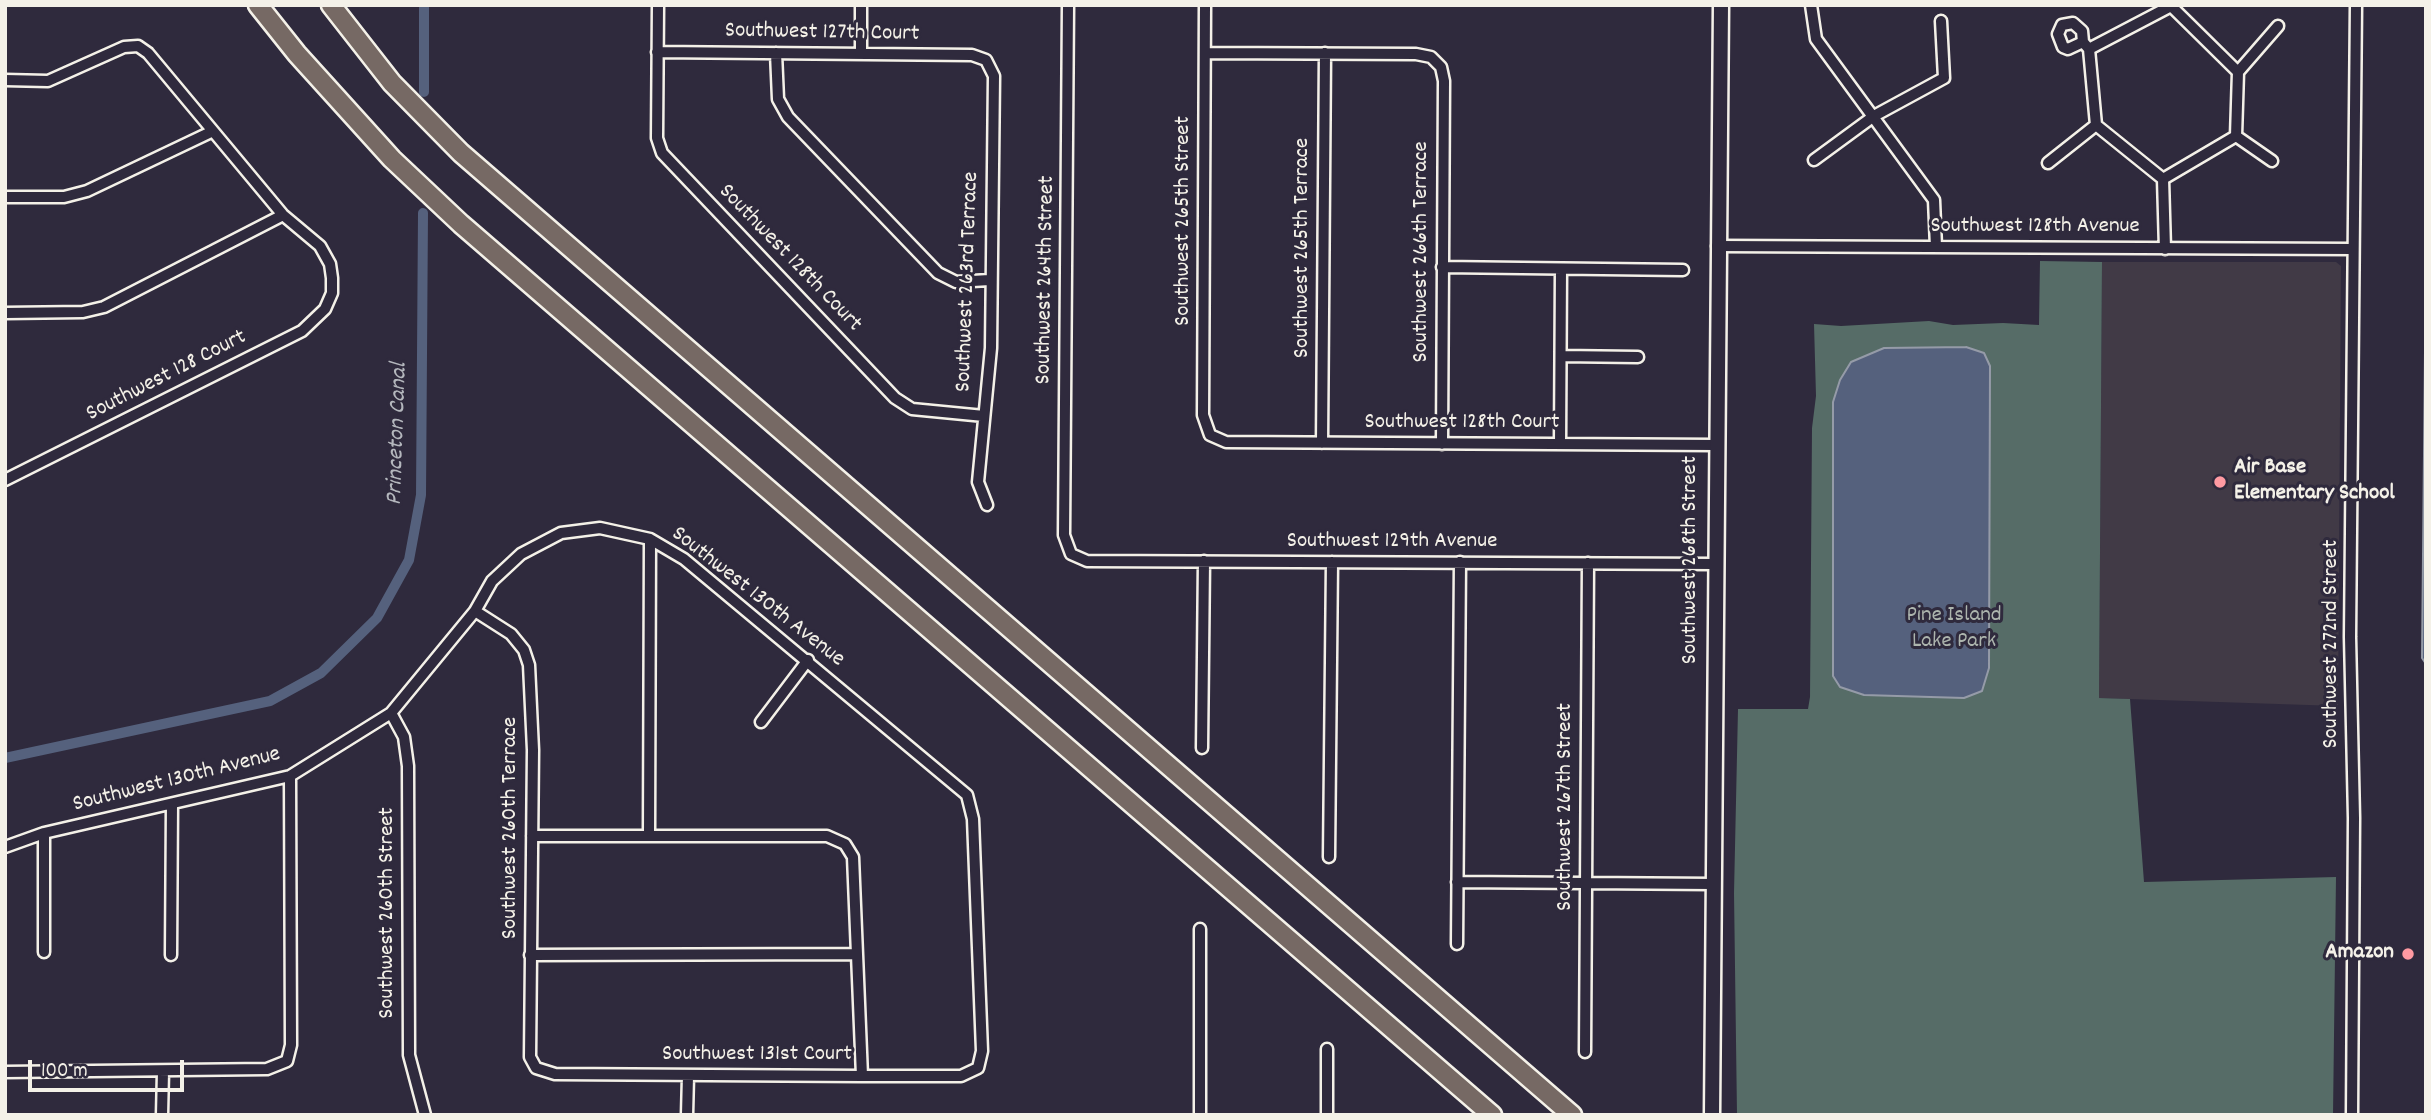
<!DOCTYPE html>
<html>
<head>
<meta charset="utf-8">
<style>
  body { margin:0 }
  #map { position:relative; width:2431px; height:1120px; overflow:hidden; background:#2f2a3d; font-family:Dekko,sans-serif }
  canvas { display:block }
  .frame { position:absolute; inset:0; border:7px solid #f4f1e8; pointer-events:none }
  .scale { position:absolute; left:28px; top:1060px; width:156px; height:32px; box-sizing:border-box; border:4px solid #f4f1e8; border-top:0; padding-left:9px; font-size:21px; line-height:24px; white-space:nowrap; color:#f4f1e8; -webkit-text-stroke:5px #2f2a3d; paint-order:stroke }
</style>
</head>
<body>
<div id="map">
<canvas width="2431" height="1120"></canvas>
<div class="frame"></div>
<div class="scale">100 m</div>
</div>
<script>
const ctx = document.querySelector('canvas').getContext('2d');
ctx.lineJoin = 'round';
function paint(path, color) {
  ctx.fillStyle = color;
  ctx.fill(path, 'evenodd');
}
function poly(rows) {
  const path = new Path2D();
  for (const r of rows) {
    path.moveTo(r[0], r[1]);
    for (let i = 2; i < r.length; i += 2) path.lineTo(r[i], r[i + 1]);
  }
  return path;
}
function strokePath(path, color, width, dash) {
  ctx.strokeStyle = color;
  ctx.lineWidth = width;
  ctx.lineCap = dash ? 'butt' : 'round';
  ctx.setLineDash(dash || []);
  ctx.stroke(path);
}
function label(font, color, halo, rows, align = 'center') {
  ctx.font = font + ' Dekko,sans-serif';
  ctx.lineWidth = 6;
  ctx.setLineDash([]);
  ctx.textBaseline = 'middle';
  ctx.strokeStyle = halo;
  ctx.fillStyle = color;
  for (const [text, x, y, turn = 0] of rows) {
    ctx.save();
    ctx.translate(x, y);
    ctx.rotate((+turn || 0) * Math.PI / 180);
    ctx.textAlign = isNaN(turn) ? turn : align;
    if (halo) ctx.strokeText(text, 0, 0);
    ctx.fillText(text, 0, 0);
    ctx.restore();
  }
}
const built = poly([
  [2102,262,2336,262,2341,266,2338,706,2099,698]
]);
const green = poly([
  [2040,261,2102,262,2099,698,2130,699,2144,882,2336,877,2333,1115,1737,1115,1734,893,1738,709,1808,709,1810,697,1812,428,1816,396,1814,324,1841,326,1929,321,1953,325,2003,323,2039,325]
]);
const water = poly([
  [2426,248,2426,664,2422,658,2426,248],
  [1966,347,1984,353,1990,366,1989,668,1982,691,1964,698,1864,695,1840,687,1833,676,1833,402,1840,380,1851,362,1884,348,1966,347]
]);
const canal = poly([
  [424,92,424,5],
  [5,758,270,701,321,673,377,618,409,560,421,495,423,213]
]);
const minor = poly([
  [658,5,657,138,662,153,895,398,912,409,984,416],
  [1068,5,1064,535,1071,554,1087,561,1715,564],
  [1205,5,1203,415,1210,435,1226,442,1716,445],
  [1811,5,1816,39,1934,200,1936,247],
  [2170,5,2238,72],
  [2083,42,2068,49,2063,47,2058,34,2062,25,2073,23,2082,31,2083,42,2089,49,2171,6],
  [2089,49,2096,125,2163,179,2165,249],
  [657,52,972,55,986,60,994,76,991,348,978,482,987,505],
  [776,53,778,99,788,117,938,273,956,282,989,280],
  [1205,53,1416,54,1431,57,1441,67,1444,81,1442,444],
  [861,54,861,5],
  [5,80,48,81,124,47,138,46,148,53,283,215,320,246,330,264,332,278,332,293,325,309,302,331,5,480],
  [1814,160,1874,116,1944,78,1941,21],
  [2272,161,2236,136,2238,72,2278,26],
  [2048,163,2096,125],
  [2163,179,2236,136],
  [5,197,64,197,87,191,211,132],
  [1717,246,2353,249],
  [1442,267,1683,270],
  [5,313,83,312,104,307,283,215],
  [1561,356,1638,357],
  [1322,443,1325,53],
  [1560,444,1561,269],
  [391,713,404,737,408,766,409,1055,425,1115],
  [761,722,808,660],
  [1202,748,1204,561],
  [44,833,44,952],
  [649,835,650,539],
  [532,836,827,836,845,844,853,857,862,1076],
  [5,847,44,833,290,776,391,713,475,611,492,581,521,554,561,533,600,528,650,539,684,559,967,795,973,819,982,1051,978,1068,961,1076,862,1076,555,1074,536,1068,530,1057,533,750,529,665,524,650,511,634,475,611],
  [1329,857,1332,562],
  [1457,882,1713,884],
  [1457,944,1460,562],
  [171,955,172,804],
  [530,955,857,954],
  [1327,1049,1327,1115],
  [1585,1052,1588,563],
  [5,1072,267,1069,287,1061,291,1045,290,776],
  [162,1115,163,1072],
  [687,1115,688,1076],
  [1200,1115,1200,929],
  [2352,1115,2354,818,2350,637,2356,5]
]);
const secondary = poly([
  [1712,1115,1721,5]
]);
const motorway = poly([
  [258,5,297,54,392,159,461,224,1492,1115],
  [331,5,392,83,461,153,1572,1115]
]);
const markers = [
  [2220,482,7,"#ff9aa2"],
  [2408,954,7,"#ff9aa2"]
];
const streetNames = [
  ["Southwest 127th Court",822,34,1],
  ["Southwest 265th Street",1185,221,-90],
  ["Southwest 128th Avenue",2035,228],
  ["Southwest 265th Terrace",1304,248,-90],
  ["Southwest 266th Terrace",1423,252,-90],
  ["Southwest 128th Court",789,259,46],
  ["Southwest 264th Street",1047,280,-89],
  ["Southwest 263rd Terrace",969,282,-88],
  ["Southwest 128 Court",167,377,-27],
  ["Southwest 128th Court",1462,424],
  ["Southwest 129th Avenue",1392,543],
  ["Southwest 268th Street",1692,560,-90],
  ["Southwest 130th Avenue",757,598,38],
  ["Southwest 272nd Street",2333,644,-90],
  ["Southwest 130th Avenue",177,781,-14],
  ["Southwest 267th Street",1567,807,-90],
  ["Southwest 260th Terrace",512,828,-90],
  ["Southwest 260th Street",389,913,-90],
  ["Southwest 131st Court",757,1056]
];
const poiNames = [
  ["Air Base",2234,469],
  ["Elementary School",2234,495],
  ["Amazon",2394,954,"right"]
];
const parkNames = [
  ["Pine Island",1954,617],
  ["Lake Park",1954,643]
];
const waterNames = [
  ["Princeton Canal",399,434,-88]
];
paint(built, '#413a46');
paint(green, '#566c67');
paint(water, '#55617d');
strokePath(water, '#959ba8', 2);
strokePath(canal, '#55617d', 10);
strokePath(minor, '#f4f1e8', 15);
strokePath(secondary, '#f4f1e8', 19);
strokePath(motorway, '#f4f1e8', 23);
strokePath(minor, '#2f2a3d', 10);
strokePath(secondary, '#2f2a3d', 14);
strokePath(motorway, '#766964', 18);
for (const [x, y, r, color] of markers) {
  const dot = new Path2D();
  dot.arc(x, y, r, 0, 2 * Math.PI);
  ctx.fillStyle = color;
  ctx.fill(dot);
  strokePath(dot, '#2f2a3d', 2.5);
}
label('23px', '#f4f1e8', '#2f2a3d', streetNames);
label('bold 23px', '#f4f1e8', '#2f2a3d', poiNames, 'left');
label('23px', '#adb5ae', '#2f2a3d', parkNames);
label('italic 24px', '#b4b7bd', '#2f2a3d', waterNames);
</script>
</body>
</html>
